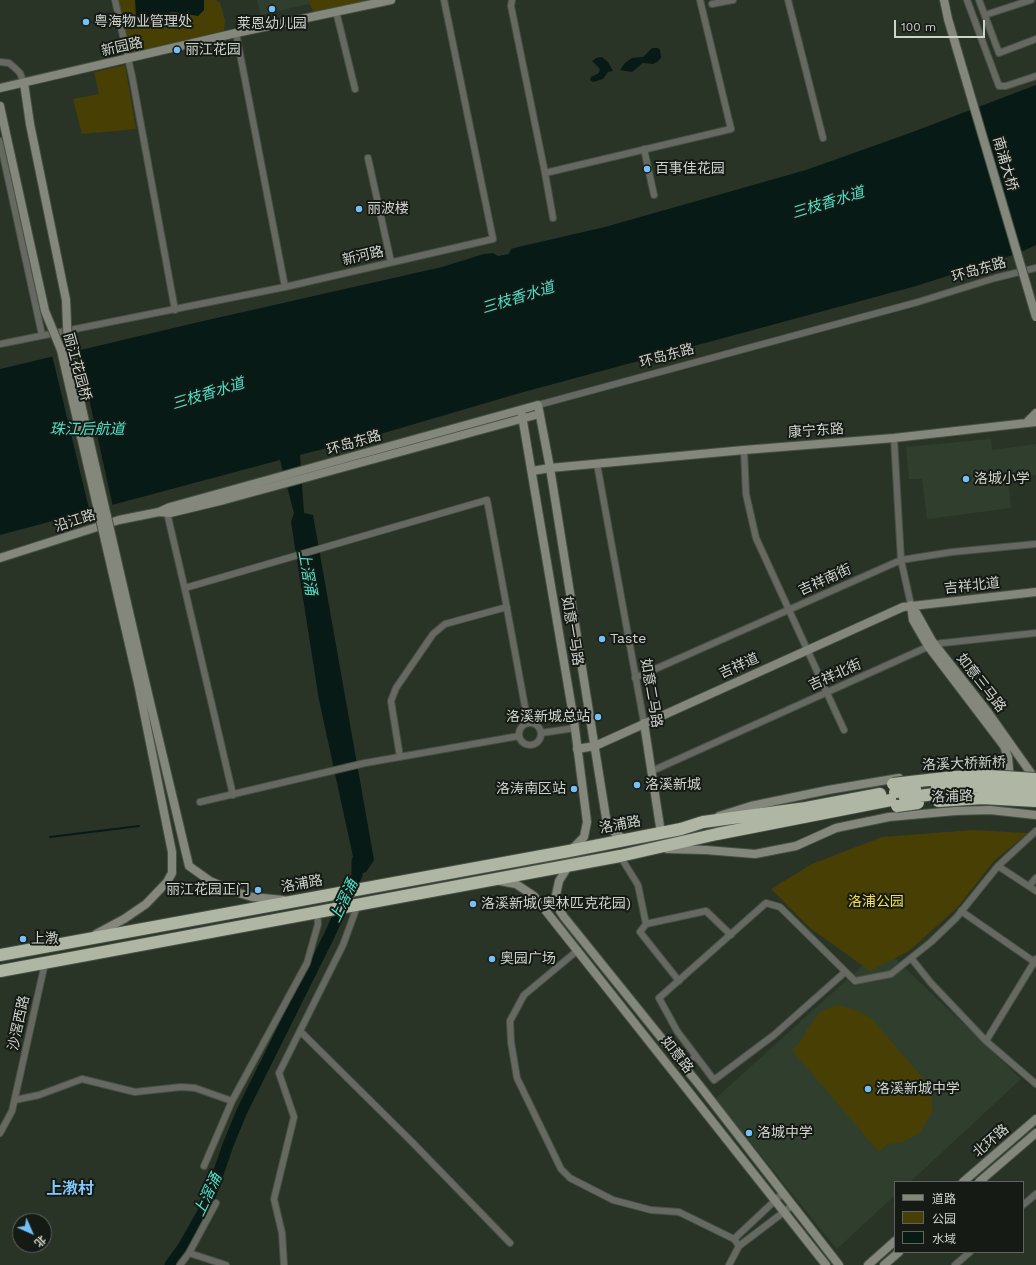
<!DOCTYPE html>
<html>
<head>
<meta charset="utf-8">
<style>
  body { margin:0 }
  #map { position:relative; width:1036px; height:1265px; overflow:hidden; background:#293427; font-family:"Work Sans","Noto Sans SC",sans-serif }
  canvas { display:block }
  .legend { position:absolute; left:894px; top:1181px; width:130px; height:72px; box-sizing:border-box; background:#151a14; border:1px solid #5f645e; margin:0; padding:5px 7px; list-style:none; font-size:12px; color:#ced4cc }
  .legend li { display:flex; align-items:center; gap:8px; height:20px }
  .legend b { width:20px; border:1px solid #5f645e }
  .north { position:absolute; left:12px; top:1213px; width:40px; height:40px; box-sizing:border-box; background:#151a14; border:1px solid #5f645e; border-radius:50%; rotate:135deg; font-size:11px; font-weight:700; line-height:16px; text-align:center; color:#ced4cc }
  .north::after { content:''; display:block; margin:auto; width:14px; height:18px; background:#75c0f6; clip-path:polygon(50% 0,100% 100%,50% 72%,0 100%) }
  .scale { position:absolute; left:894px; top:20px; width:91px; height:18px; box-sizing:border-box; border:2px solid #ced4cc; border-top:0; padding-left:5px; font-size:12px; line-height:14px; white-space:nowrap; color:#ced4cc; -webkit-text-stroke:3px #151a14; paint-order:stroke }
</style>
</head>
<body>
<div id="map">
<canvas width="1036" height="1265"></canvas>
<ul class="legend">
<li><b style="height:5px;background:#84887c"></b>道路</li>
<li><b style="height:11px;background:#473f04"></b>公园</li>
<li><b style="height:11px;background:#071a16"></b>水域</li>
</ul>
<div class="north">北</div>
<div class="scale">100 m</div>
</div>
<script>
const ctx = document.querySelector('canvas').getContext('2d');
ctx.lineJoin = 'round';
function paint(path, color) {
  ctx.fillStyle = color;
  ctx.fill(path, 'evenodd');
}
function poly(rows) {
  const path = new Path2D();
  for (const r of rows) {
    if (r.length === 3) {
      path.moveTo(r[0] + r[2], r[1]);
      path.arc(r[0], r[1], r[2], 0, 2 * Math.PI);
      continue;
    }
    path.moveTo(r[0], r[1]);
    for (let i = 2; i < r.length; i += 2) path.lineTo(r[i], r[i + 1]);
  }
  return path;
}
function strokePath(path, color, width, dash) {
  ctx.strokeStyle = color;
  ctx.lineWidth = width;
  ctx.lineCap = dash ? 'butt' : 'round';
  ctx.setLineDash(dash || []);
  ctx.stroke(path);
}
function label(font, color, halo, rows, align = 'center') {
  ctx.font = font + ' "Work Sans","Noto Sans SC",sans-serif';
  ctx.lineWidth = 4;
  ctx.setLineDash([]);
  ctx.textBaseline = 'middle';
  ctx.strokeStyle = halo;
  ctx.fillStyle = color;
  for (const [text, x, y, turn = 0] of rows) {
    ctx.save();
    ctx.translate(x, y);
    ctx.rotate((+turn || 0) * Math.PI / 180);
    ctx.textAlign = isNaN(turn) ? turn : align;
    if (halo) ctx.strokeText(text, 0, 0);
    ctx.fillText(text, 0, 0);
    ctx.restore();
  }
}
const built = poly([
  [257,0,308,0,309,4,261,15],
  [991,439,992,450,1036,444,1036,475,1008,479,1011,508,927,519,922,479,909,479,906,447],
  [883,947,1021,1079,910,1182,895,1182,895,1195,837,1249,715,1099]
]);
const green = poly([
  [115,0,215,0,220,3,225,20,224,31,127,54],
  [308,0,379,0,314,13],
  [125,65,136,129,82,134,73,99,99,94,94,72],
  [972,830,1028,833,994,861,957,908,909,951,870,971,810,928,771,889,812,864,882,837],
  [836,1005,856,1010,871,1018,928,1084,932,1099,932,1113,919,1134,902,1142,887,1144,879,1152,792,1050,801,1041,807,1029,820,1012]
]);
const water = poly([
  [135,0,204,0,204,10,198,16,174,12,161,14,152,17,141,27,138,26,136,17],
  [652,48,658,48,660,50,661,58,657,62,653,64,643,63,632,72,620,70,625,63,632,58,643,57],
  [602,57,608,62,613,71,608,72,603,79,593,82,590,80,591,77,599,73,600,69,592,61,596,58],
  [1036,85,1036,245,1016,254,916,286,520,393,377,435,300,455,304,513,313,515,374,860,366,872,357,875,319,700,291,522,294,513,280,460,0,535,0,369,199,322,442,267,484,254,493,253,498,256,509,254,511,249,514,248,605,227,806,170,910,133]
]);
const pier = poly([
  [78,349,113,507,90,513,52,355]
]);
const stream = poly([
  [50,837,139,826]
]);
const river = poly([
  [170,1265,183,1247,208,1203,228,1145,242,1111,330,934,357,875,357,861]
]);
const street = poly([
  [115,0,132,76,175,310],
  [512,0,511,6,545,173,731,129,700,0],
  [788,0,823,138],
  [967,0,999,86,1006,86,1036,76],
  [979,0,999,53,1036,39],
  [712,4,733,0],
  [336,11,355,89],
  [985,15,1031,0],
  [236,33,285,287],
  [0,62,9,63,15,68,20,73,24,83],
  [0,141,42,335],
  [644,149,654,195],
  [368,158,391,262],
  [545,173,553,218],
  [0,344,285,287,493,239,444,0],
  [538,405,918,302,995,278,1036,268],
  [894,438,901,560,911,605],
  [744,450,746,494,756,538,844,730],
  [597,464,644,723],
  [168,517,233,795],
  [185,588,487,500,528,723],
  [635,678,901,560,952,552,1036,544],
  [530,734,11],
  [541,733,575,728],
  [400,757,391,701,396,688,433,634,445,624,507,607],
  [652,771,934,644,1036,633],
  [200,802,365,763,519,736],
  [1036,831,998,866,1036,891],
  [620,856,638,885,646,924],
  [1029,886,1036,878],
  [961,911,1036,963],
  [578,950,524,995,510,1021,511,1042,517,1078,561,1169,570,1178,613,1200,651,1210,679,1212,734,1239,739,1246],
  [911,958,931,983,986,1041,1036,1084],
  [845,972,774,1035,714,1080,677,1031,659,998,766,903,780,907,855,981,891,974,931,942,956,918,998,866],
  [679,981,640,932,646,924,706,911,731,935],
  [300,1031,413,1143,510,1243],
  [986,1041,1036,959],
  [684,1066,696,1056],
  [15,1100,39,1095,82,1079,135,1092,181,1087,195,1088,232,1101],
  [0,1133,12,1111,45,963],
  [204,1166,232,1101,307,963,318,924,317,912],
  [1023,1205,1036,1194],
  [734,1239,783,1193],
  [189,1253,226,1265],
  [180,1265,189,1253,216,1203],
  [284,1265,282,1233,274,1199,294,1117,279,1073,343,945,358,904],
  [729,1265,739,1246,793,1205],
  [955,1265,970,1252]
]);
const secondary = poly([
  [944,0,948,19],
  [24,83,30,124],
  [0,88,236,33,391,0],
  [0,106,5,129],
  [521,410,574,721,586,814,587,822,584,837,571,850],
  [1026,423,1036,413],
  [532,471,550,468,744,450,894,438,1036,422],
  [159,512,170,513,224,500,539,414],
  [0,558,119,520,159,512,170,507,538,405,550,468,607,824,616,834,626,840],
  [911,605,913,620,928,646,1004,746,1008,757,1010,781],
  [913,607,932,641,987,711,1033,776],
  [145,681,189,866,210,881,239,893,252,897,283,900],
  [644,723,661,833],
  [577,749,595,746,903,607,1036,592],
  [719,816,751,806,828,790,899,778],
  [667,849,706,850,755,854,796,846,836,828,889,817,955,811,990,810,1036,815],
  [569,865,559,881,556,895,560,911,564,917,700,1086,839,1265],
  [500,881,516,884,534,896,826,1265],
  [96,934,124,919,146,904,167,882,172,873,172,852,138,683],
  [963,1182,1036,1119],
  [979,1182,1036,1133],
  [868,1265,895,1241],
  [884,1265,899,1252]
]);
const highway = poly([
  [0,955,569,851,681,829,703,822,806,808,880,794],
  [0,971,620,856,717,834,896,799]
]);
const secondaryBridge = poly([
  [948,19,1036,317],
  [30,124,66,300,68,348,145,681],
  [5,129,45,311,61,350,138,683]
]);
const highwayBridge = poly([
  [893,784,954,777,989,776,1036,779],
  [937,787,968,786,1036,789],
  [895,792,915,789],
  [905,798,948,792],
  [938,801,982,798,1036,801],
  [897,806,918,803]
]);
const markers = [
  [272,9,4,"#75c0f6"],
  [86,22,4,"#75c0f6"],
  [177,50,4,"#75c0f6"],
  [647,169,4,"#75c0f6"],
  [359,209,4,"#75c0f6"],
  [966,479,4,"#75c0f6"],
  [602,639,4,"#75c0f6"],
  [598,717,4,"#75c0f6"],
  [637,785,4,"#75c0f6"],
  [574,789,4,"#75c0f6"],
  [258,890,4,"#75c0f6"],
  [473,904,4,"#75c0f6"],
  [23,939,4,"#75c0f6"],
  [492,959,4,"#75c0f6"],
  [868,1089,4,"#75c0f6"],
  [749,1133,4,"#75c0f6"]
];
const poiNames = [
  ["粤海物业管理处",94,22],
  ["莱恩幼儿园",272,24,"center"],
  ["丽江花园",185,50],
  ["百事佳花园",655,169],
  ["丽波楼",367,209],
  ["洛城小学",974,479],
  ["Taste",610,639],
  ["洛溪新城总站",590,717,"right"],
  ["洛溪新城",645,785],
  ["洛涛南区站",566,789,"right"],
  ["丽江花园正门",250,890,"right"],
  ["洛溪新城(奥林匹克花园)",481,904],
  ["上漖",31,939],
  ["奥园广场",500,959],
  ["洛溪新城中学",876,1089],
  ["洛城中学",757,1133]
];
const streetNames = [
  ["新园路",122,47,-13],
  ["南浦大桥",1005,164,74],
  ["新河路",363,256,-13],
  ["环岛东路",979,270,-16],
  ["环岛东路",667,356,-15],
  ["丽江花园桥",77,367,75],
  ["康宁东路",816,431,-4],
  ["环岛东路",354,443,-16],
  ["沿江路",75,521,-18],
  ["吉祥南街",825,580,-24],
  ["吉祥北道",972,586,-6],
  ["如意一马路",572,631,80],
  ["吉祥道",739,666,-24],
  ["吉祥北街",835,675,-24],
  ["如意三马路",981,683,52],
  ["如意二马路",651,693,80],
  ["洛溪大桥新桥",964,764,-2],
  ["洛浦路",952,797,-2],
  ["洛浦路",620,825,-11],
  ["洛浦路",302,884,-10],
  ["沙滘西路",19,1023,-78],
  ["如意路",677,1055,52],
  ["北环路",991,1141,-41]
];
const parkNames = [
  ["洛浦公园",876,902]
];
const waterNames = [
  ["三枝香水道",828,203,-17],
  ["三枝香水道",518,298,-17],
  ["三枝香水道",208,394,-17],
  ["珠江后航道",87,430],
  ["上滘涌",307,573,80],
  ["上滘涌",344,901,-65],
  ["上滘涌",208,1195,-65]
];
const quarterNames = [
  ["上漖村",70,1189]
];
paint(built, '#303f2d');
paint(green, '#473f04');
paint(water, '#071a16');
paint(pier, '#293427');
strokePath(stream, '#071a16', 2);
strokePath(river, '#071a16', 11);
strokePath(street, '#475145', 8);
strokePath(secondary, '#475145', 10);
strokePath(highway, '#475145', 14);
strokePath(street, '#666961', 6);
strokePath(secondary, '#84887c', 8);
strokePath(highway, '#b0b6a4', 12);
strokePath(secondaryBridge, '#475145', 10, []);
strokePath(highwayBridge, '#475145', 14, []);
strokePath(secondaryBridge, '#84887c', 8);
strokePath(highwayBridge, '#b0b6a4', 12);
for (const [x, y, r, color] of markers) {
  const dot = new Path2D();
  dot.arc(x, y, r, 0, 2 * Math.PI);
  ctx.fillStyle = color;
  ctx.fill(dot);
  strokePath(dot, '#151a14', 1.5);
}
label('14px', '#ced4cc', '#151a14', poiNames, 'left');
label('14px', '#ced4cc', '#151a14', streetNames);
label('14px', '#f5df52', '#151a14', parkNames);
label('italic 15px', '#4fe0ca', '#151a14', waterNames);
label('bold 16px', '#83c8fb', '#151a14', quarterNames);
</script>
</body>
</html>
